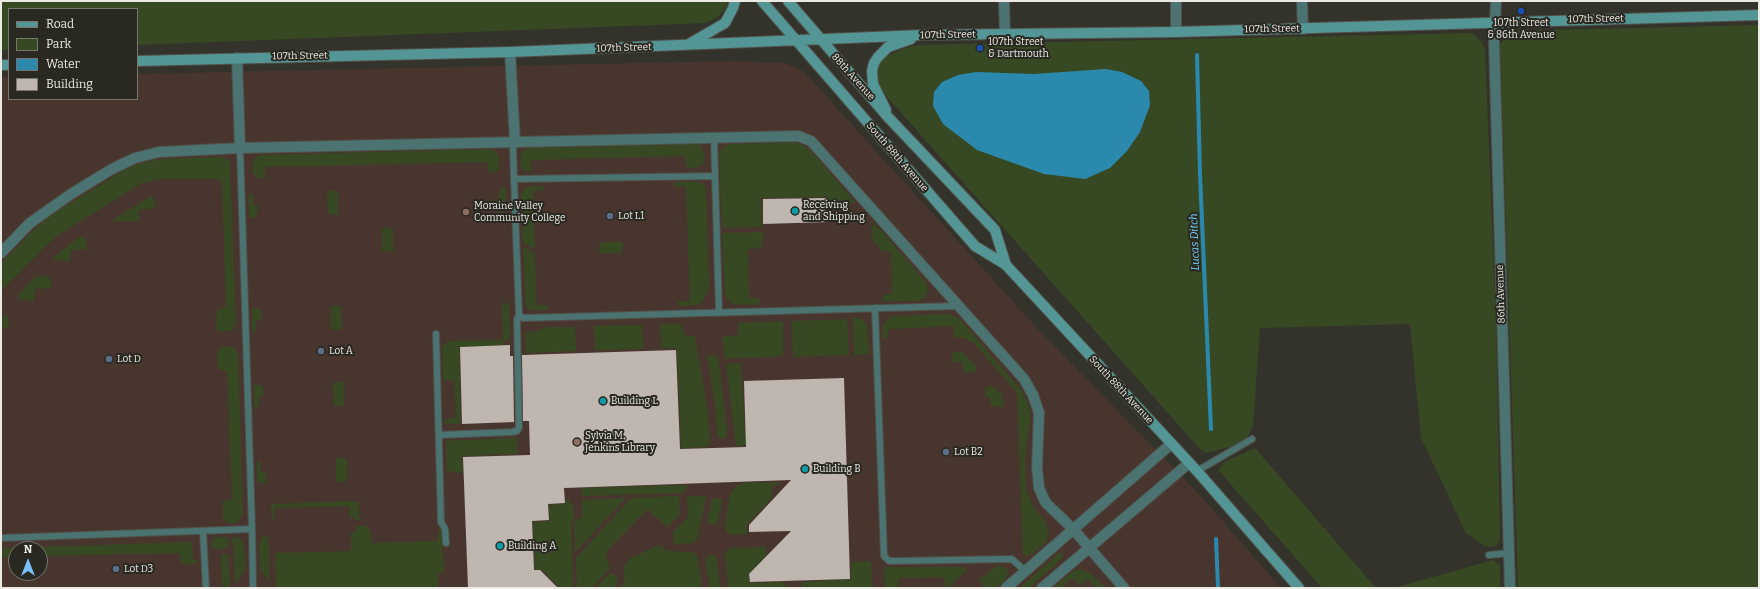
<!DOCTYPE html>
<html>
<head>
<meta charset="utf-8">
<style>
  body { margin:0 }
  #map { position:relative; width:1760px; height:589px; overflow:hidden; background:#34332b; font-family:Bitter,serif }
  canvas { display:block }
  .frame { position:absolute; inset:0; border:2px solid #eae9e4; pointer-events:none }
  .legend { position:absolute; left:8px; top:8px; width:130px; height:92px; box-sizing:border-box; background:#2a2921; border:1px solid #77766f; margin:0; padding:5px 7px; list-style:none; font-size:12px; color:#eae9e4 }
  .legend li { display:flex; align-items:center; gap:8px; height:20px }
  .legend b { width:20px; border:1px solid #77766f }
  .north { position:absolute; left:8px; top:541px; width:40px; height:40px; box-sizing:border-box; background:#2a2921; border:1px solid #77766f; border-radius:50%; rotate:0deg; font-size:11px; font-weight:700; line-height:16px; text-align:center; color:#eae9e4 }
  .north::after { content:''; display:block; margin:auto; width:14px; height:18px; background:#79bff8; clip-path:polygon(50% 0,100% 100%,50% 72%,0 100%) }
</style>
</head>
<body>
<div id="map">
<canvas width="1760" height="589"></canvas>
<div class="frame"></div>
<ul class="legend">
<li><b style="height:5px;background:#539695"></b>Road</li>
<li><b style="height:11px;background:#374922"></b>Park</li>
<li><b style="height:11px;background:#2c89ae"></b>Water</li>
<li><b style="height:11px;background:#bfb6af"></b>Building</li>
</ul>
<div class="north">N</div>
</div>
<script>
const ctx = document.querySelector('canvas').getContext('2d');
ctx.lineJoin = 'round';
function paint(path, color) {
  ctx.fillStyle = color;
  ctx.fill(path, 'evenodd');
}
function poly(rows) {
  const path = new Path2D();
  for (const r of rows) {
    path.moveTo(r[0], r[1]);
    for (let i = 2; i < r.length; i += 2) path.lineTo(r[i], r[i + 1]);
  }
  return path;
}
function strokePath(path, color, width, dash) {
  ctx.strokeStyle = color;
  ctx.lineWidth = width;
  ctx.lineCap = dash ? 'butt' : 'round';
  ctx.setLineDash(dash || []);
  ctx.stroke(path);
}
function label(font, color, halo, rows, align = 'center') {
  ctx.font = font + ' Bitter,serif';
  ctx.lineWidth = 4;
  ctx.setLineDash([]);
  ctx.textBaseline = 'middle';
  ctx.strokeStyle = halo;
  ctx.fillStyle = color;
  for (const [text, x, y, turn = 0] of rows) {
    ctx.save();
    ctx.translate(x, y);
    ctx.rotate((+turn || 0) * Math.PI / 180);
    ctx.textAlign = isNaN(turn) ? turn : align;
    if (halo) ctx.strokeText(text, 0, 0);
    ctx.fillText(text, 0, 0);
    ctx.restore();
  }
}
const education = poly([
  [732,61,784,63,803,71,1035,326,1199,494,1281,588,1,588,1,77,9,77,9,99,137,99,137,74],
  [16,549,40,549,40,573,16,573]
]);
const green = poly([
  [1,1,728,1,727,6,717,18,705,23,137,45,137,9,9,9,9,49,1,50],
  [1759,25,1759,588,1518,588,1500,44,1512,31],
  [1472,33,1480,40,1485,49,1496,325,1500,538,1497,545,1492,547,1485,546,1466,533,1421,438,1410,324,1260,328,1253,426,1248,436,1242,441,1230,447,1206,453,1199,448,887,97,878,85,877,76,880,64,887,56,905,48,919,45],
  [792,142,801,144,811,151,856,203,828,204,827,197,761,198,762,227,722,228,719,154,722,148,730,144],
  [695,144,701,146,705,157,703,164,695,168,687,168,685,156,531,160,531,169,529,172,522,169,520,164,521,153,528,148],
  [487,149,494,150,499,156,499,169,493,173,489,172,487,162,265,167,265,177,259,179,253,173,253,160,260,155],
  [223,157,229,160,230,164,236,323,233,330,220,332,216,329,217,310,226,307,222,182,217,179,159,179,142,183,55,237,1,291,1,264,26,237,51,215,124,170,138,164,161,159],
  [675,182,699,182,706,187,709,289,702,302,697,305,679,306,677,304,678,301,690,301,686,187,676,187,673,185],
  [542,186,544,190,533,191,535,249,523,243,521,193,526,187],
  [500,187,504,187,506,190,506,209,504,211,496,212,494,210,493,199,499,199],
  [329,191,336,191,338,193,338,215,328,214,327,193],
  [248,194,252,194,253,196,253,205,258,206,256,217,251,218,249,216],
  [152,196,155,200,155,208,139,210,139,221,114,221,117,217],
  [871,224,879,228,925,281,928,290,924,298,917,301,885,301,882,300,883,295,892,294,891,252,882,251,872,239],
  [384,228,390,228,393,230,393,252,382,251,382,230],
  [763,232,762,246,760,248,748,249,749,298,758,298,760,303,758,305,733,304,728,300,725,294,722,233],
  [85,236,87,249,71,250,70,261,53,260,55,256,78,238],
  [621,242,623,244,622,253,601,253,599,252,600,243],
  [523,247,535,253,536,305,546,305,548,307,546,310,530,310,526,306],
  [47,276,50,279,51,288,35,289,34,301,18,299,18,295,35,277],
  [506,301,509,306,510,340,504,340,503,345,459,347,461,424,446,424,444,422,446,419,456,418,454,380,445,380,443,377,442,347,446,343,451,341,503,340,502,304],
  [333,306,339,306,341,308,342,328,340,330,331,329,331,308],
  [252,308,261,309,262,319,256,320,256,331,254,332,252,330],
  [949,314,959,318,1021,390,1028,402,1031,417,1025,456,1026,490,1034,508,1045,521,1049,533,1046,542,1031,555,1026,556,1023,553,1017,393,974,343,964,338,954,337,953,326,888,329,887,338,885,339,882,337,883,325,889,318,893,316],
  [3,315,8,317,9,327,1,328,1,316],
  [853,317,861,319,867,325,869,354,854,355],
  [847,319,849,355,793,357,792,321],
  [783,321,783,356,725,359,722,337,738,335,738,323],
  [660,324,681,324,685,335,695,337,707,407,710,443,706,447,681,448,677,348,661,348],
  [642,325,643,349,595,350,594,326],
  [545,327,575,327,576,351,526,353,526,332,538,331],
  [221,347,232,347,237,352,238,355,243,514,238,522,234,523,227,523,223,519,223,501,232,499,227,371,219,370,218,367,217,351],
  [961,351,977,367,976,372,964,372,962,362,952,362,952,353],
  [707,355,718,356,719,363,727,431,726,436,722,439,718,437,717,434,715,405],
  [741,363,745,433,761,433,762,446,736,446,726,364],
  [336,382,342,382,344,384,344,406,334,405,333,384],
  [255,384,263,386,263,396,259,396,259,405,257,408,254,406,254,387],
  [990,386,995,388,1002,395,1004,405,1003,407,991,406,990,397,985,397,985,388],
  [517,438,517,454,462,456,463,473,447,471,446,441],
  [1255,448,1376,588,1322,588,1218,470,1226,461],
  [338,458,344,458,347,460,347,480,345,482,336,481,336,460],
  [259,460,261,462,261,472,266,472,266,483,264,484,257,482,257,462],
  [779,482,779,485,772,485,772,498,747,524,747,534,731,534,726,532,725,524,730,495,737,485,744,483],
  [687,485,687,488,683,493,582,496,582,488],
  [679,496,680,514,667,527,647,509,607,551,606,555,610,568,592,588,577,588,576,558,631,498],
  [687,496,706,496,698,537,693,543,674,544,673,532,688,517],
  [626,498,575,552,574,523,582,517,582,500],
  [712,498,723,499,717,524,707,523],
  [566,500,570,500,570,504,573,504,574,519,571,522,573,588,560,588,541,569,535,570,533,522,550,521,549,505,565,504],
  [357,501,359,503,359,517,362,520,356,520,355,518,350,518,349,506,274,508,274,519,272,521,271,504],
  [356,526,366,526,371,531,372,543,437,541,438,531,441,530,444,572,438,573,438,588,276,588,275,553,351,551,351,533,356,532],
  [268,536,269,546,269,581,260,569,259,544,262,537],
  [215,537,228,537,228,548,216,549,211,546,212,540],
  [232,537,239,537,244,545,245,568,237,583,235,582,234,549,233,548],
  [192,542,193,560,198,560,197,562,191,565,181,563,180,553,40,556,40,549,16,549,16,557,1,557,1,548],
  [658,545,668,551,692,552,697,555,702,588,621,588,625,579,623,567,631,558],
  [766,547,766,556,749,574,749,583,784,582,784,584,790,588,728,588,725,552,731,548],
  [1062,552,1063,557,1029,588,1019,588,1059,553],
  [221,554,228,554,230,588,224,588,222,585],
  [712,554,716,557,720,588,710,588,705,558],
  [1493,560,1500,565,1500,588,1394,588],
  [871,561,872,588,802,588,802,582,851,579,851,562],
  [998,565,1007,569,1008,574,1006,579,996,588,985,588,979,580],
  [884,567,963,567,967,570,949,587,945,586,944,577,899,578,898,588,885,588],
  [1081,569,1091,574,1106,588,1096,588,1088,579,1079,585,1072,578,1061,588,1053,588,1073,571],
  [611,572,618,579,616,588,596,588]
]);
const water = poly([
  [1106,69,1122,72,1141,81,1149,91,1150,105,1140,132,1127,151,1110,168,1085,179,1044,174,977,150,943,124,933,106,934,92,942,82,958,75,976,72,1034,74]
]);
const stream = poly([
  [1197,55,1200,174,1211,429],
  [1216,539,1218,588]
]);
const building = poly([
  [827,198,828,222,763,224,763,199],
  [510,345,510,356,513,356,514,422,462,424,460,347],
  [676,350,680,449,746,447,744,381,844,378,850,579,750,582,749,574,791,531,749,532,749,525,791,480,564,488,565,503,548,504,549,520,532,521,534,570,540,570,558,588,468,588,463,457,530,455,529,421,523,421,522,355]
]);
const lane = poly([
  [714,138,719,313],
  [515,142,513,148,514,179,519,315,523,318,958,306],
  [514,179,715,176],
  [875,308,884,556,889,561,893,561,1012,559,1025,571],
  [436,334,441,522,445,529,446,543],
  [439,435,512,432,517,431,519,428,517,319,519,315],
  [1197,471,1252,439],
  [252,529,253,588],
  [203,531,206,588],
  [1,538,252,529,240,148],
  [1489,555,1509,553]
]);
const street = poly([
  [1004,1,1005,34],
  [1176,1,1176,32],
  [1302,1,1303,29],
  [1496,1,1494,40,1510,588],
  [510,52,515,142],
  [237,58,240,148],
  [1,253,30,223,71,194,112,169,135,158,159,152,240,148,798,136,811,141,1024,379,1033,395,1039,413,1037,467,1039,488,1043,497,1046,503,1073,529,1124,588],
  [1006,588,1171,444],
  [1042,588,1189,463]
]);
const secondary = poly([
  [762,1,975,246,1006,265,1197,471,1299,588],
  [788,1,887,116,995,230,1006,265],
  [689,44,725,23,733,8,735,1],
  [137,61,510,52,922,35,1176,32,1759,15],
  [1,65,9,65],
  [886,110,873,84,872,71,874,63,878,57,888,47,911,39]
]);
const markers = [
  [1521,11,4,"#1a4fb4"],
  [980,48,4,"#1a4fb4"],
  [795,211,4,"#0f9aa8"],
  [466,212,4,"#8d6e63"],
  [610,216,4,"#5c6f8a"],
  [321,351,4,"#5c6f8a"],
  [109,359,4,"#5c6f8a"],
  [603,401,4,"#0f9aa8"],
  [577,442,4,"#8d6e63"],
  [946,452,4,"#5c6f8a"],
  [805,469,4,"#0f9aa8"],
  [500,546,4,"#0f9aa8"],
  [116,569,4,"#5c6f8a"]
];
const streetNames = [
  ["107th Street",1596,19,-1],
  ["107th Street",1272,29,-1],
  ["107th Street",948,35,-1],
  ["107th Street",624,48,-2],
  ["107th Street",300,56,-1],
  ["88th Avenue",853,77,48],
  ["South 88th Avenue",897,157,49],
  ["86th Avenue",1501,294,-92],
  ["South 88th Avenue",1121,390,47]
];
const poiNames = [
  ["107th Street",1521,23,"center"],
  ["& 86th Avenue",1521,35,"center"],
  ["107th Street",988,42],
  ["& Dartmouth",988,54],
  ["Receiving",803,205],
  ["and Shipping",803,217],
  ["Moraine Valley",474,206],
  ["Community College",474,218],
  ["Lot L1",618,216],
  ["Lot A",329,351],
  ["Lot D",117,359],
  ["Building L",611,401],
  ["Sylvia M.",585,436],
  ["Jenkins Library",585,448],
  ["Lot B2",954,452],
  ["Building B",813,469],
  ["Building A",508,546],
  ["Lot D3",124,569]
];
const waterNames = [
  ["Lucas Ditch",1195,242,-92]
];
paint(education, '#48362e');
paint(green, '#374922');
paint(water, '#2c89ae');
strokePath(stream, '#2c89ae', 4);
paint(building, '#bfb6af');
strokePath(lane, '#515049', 8);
strokePath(street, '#515049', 12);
strokePath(secondary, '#515049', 12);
strokePath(lane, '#4a7372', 6);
strokePath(street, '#4a7372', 10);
strokePath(secondary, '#539695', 10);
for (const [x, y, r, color] of markers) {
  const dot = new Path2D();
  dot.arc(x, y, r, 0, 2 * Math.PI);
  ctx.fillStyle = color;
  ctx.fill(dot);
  strokePath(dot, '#2a2921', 1.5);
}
label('10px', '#eae9e4', '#2a2921', streetNames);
label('10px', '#eae9e4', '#2a2921', poiNames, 'left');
label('italic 11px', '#75d1fa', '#2a2921', waterNames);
</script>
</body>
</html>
